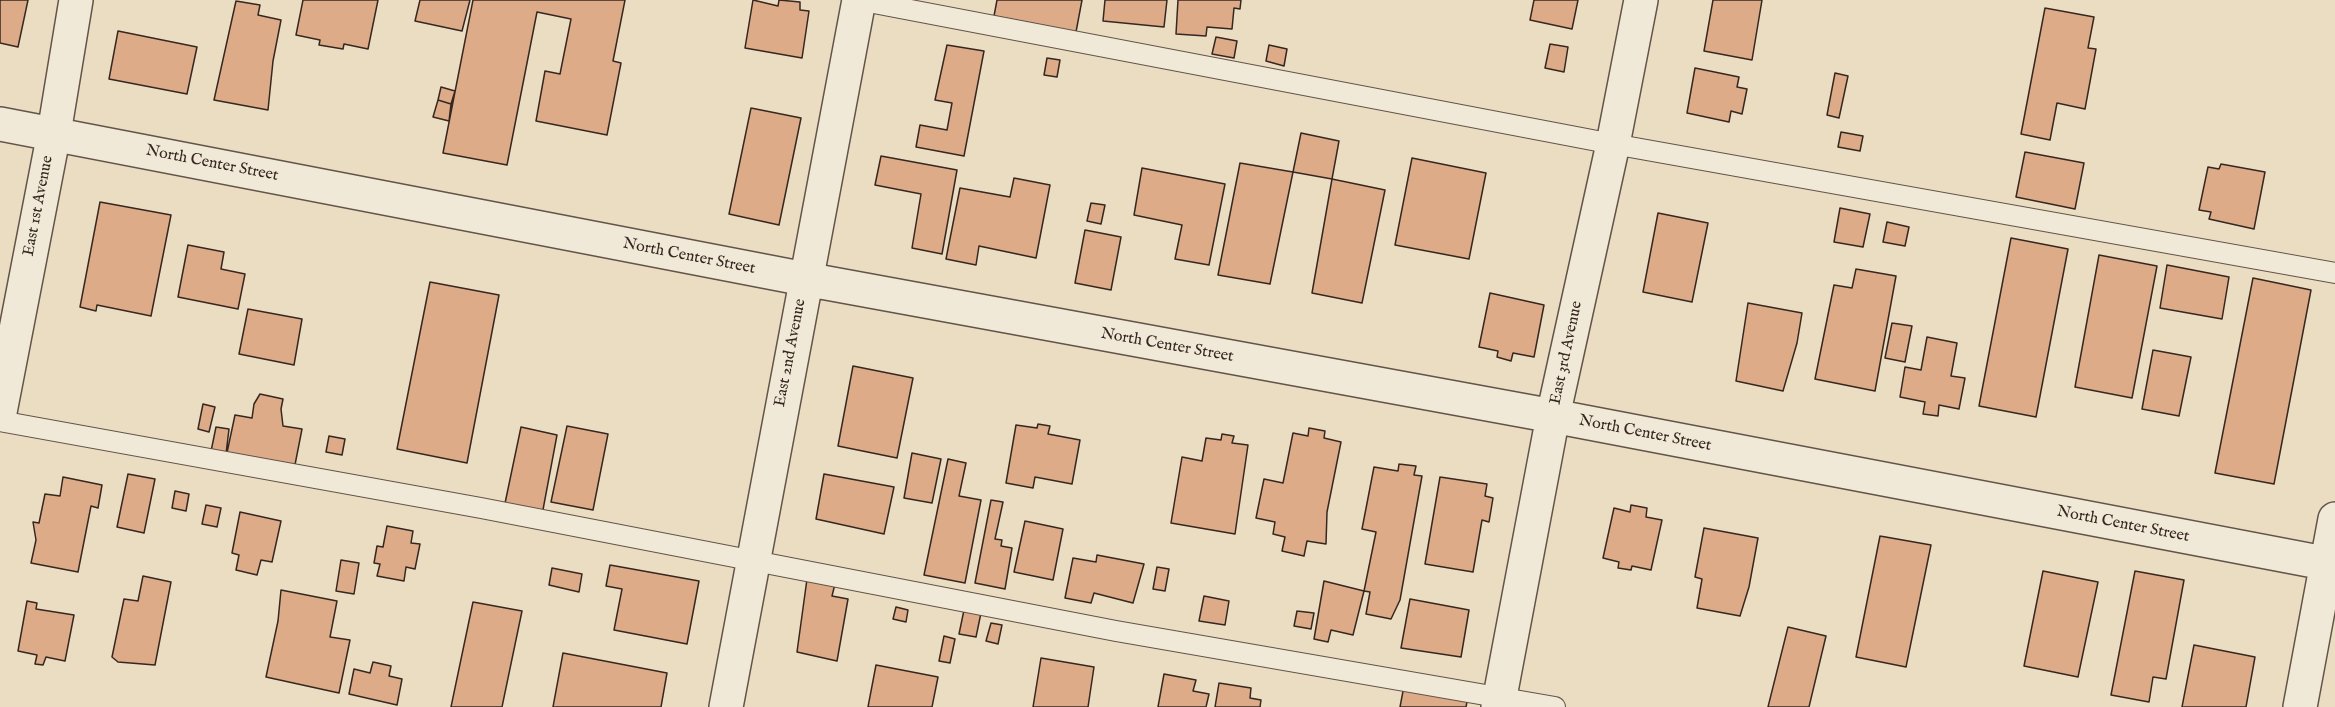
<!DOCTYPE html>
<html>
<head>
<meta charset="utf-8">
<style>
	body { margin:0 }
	canvas { display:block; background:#eaddc1 }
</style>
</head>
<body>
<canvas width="2335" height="707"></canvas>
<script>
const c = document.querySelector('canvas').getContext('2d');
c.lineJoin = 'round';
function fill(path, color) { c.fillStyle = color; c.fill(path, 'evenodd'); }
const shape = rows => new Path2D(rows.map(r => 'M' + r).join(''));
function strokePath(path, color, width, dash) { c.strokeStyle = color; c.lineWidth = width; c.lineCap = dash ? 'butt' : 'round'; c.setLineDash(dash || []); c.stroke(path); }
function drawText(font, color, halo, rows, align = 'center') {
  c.font = font + ' "IM FELL English",serif'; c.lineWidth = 4.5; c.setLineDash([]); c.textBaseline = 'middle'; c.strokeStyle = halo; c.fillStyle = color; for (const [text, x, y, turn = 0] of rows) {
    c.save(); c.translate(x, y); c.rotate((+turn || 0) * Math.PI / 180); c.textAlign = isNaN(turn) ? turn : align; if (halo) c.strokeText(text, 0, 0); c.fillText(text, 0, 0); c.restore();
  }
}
const building = shape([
	[0,0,28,0,18,47,0,43,0,0],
	[303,0,378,0,368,49,344,44,343,49,319,45,320,40,296,35,303,0],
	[420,0,470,0,462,31,415,21,420,0],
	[473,0,625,0,613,61,621,63,607,135,536,121,545,71,560,74,571,19,537,12,507,165,443,153,473,0],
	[753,0,778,6,779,0,800,2,800,10,809,11,802,58,745,48,753,0],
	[997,0,1082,0,1076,32,994,16,997,0],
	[1105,0,1167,0,1164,27,1103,21,1105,0],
	[1178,0,1241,0,1240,9,1234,8,1232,29,1207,27,1206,36,1176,34,1178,0],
	[1534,0,1578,0,1572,29,1530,20,1534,0],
	[1713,0,1762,0,1752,60,1704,51,1713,0],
	[236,1,260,5,258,15,281,20,273,61,268,110,214,100,236,1],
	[2045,8,2094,17,2088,48,2096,49,2085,109,2057,103,2050,140,2021,134,2045,8],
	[118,31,197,47,187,94,109,79,118,31],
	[1216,37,1237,41,1234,58,1212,54,1216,37],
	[1550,44,1568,47,1564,72,1545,68,1550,44],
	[947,45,984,51,964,156,916,147,920,125,947,130,952,103,935,100,947,45],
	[1269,45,1287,49,1284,66,1266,61,1269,45],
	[1047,58,1060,60,1057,77,1044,75,1047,58],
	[1695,68,1739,77,1737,87,1747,89,1742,114,1731,111,1729,122,1687,113,1695,68],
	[1835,73,1848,76,1839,118,1827,115,1835,73],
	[441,87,455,91,451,104,438,100,441,87],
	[438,100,451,104,449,121,433,117,438,100],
	[751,108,801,118,779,225,729,214,751,108],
	[1841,132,1863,136,1860,151,1838,147,1841,132],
	[1301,133,1339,141,1332,179,1293,172,1301,133],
	[2025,152,2084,163,2075,209,2016,197,2025,152],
	[881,156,957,170,942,254,912,248,921,194,875,185,881,156],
	[1412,158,1486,173,1469,259,1395,245,1412,158],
	[1240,163,1293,172,1270,284,1218,275,1240,163],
	[2221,164,2265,172,2254,229,2209,219,2211,212,2199,210,2208,167,2219,169,2221,164],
	[1142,168,1225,184,1209,265,1175,259,1182,225,1134,215,1142,168],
	[1014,178,1050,185,1036,258,979,246,976,265,946,259,960,188,1010,197,1014,178],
	[1332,179,1385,190,1362,303,1312,293,1332,179],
	[100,202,171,215,151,316,97,305,96,311,80,307,100,202],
	[1091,203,1105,205,1101,224,1087,221,1091,203],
	[1840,208,1870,214,1863,247,1834,242,1840,208],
	[1658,213,1708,223,1692,302,1643,292,1658,213],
	[1887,222,1909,227,1905,246,1883,242,1887,222],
	[1085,230,1121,237,1111,290,1075,283,1085,230],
	[2011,238,2068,249,2036,417,1979,406,2011,238],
	[188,245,224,252,221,269,245,274,238,309,178,297,188,245],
	[2099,255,2157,266,2132,398,2075,387,2099,255],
	[2167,265,2229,277,2222,319,2160,308,2167,265],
	[1856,269,1896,276,1875,391,1815,379,1834,285,1852,288,1856,269],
	[2253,278,2311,290,2274,484,2215,473,2253,278],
	[430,282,499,295,467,463,397,449,430,282],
	[1490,293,1544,305,1534,357,1513,353,1511,361,1497,357,1498,351,1479,347,1490,293],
	[1748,303,1802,313,1797,343,1783,391,1736,381,1748,303],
	[248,309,302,319,294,365,239,354,248,309],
	[1892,323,1912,326,1905,362,1885,358,1892,323],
	[1927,337,1957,343,1951,376,1965,378,1959,409,1939,405,1938,416,1923,414,1925,402,1900,397,1905,367,1921,370,1927,337],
	[2153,350,2191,357,2179,416,2142,409,2153,350],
	[853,366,913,378,897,458,838,446,853,366],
	[260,394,283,399,281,409,283,426,302,429,293,475,225,462,235,415,252,418,254,404,260,394],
	[203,404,215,407,209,432,198,429,203,404],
	[1038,424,1050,426,1048,434,1080,440,1072,484,1035,477,1033,488,1006,483,1016,425,1037,428,1038,424],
	[567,426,608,434,593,510,551,502,567,426],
	[216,427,229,429,225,462,209,461,216,427],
	[521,427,557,435,542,515,504,508,521,427],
	[1309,428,1325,431,1324,438,1341,442,1327,512,1326,544,1307,541,1304,556,1282,551,1285,537,1273,534,1275,522,1256,518,1264,479,1283,483,1293,433,1308,436,1309,428],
	[1222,434,1234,436,1232,443,1248,445,1235,534,1171,523,1182,457,1202,461,1206,438,1221,440,1222,434],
	[329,436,345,439,342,455,326,452,329,436],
	[912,453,941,459,932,503,904,498,912,453],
	[948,459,966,463,959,496,981,500,965,583,924,575,948,459],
	[1399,464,1416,466,1414,475,1422,476,1400,600,1391,619,1366,614,1370,592,1364,591,1376,532,1362,529,1374,467,1398,471,1399,464],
	[128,474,155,479,144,533,117,527,128,474],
	[824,474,894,487,884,534,816,519,824,474],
	[63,477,102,485,98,508,91,506,78,572,31,563,36,540,33,522,39,523,45,494,60,496,63,477],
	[1440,477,1487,484,1485,496,1493,498,1489,522,1482,520,1473,572,1425,564,1440,477],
	[175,491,189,494,186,511,172,508,175,491],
	[991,500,1003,502,995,539,1002,540,1001,546,1012,548,1005,589,975,583,991,500],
	[206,505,221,508,217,527,202,524,206,505],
	[1631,505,1647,508,1646,517,1662,520,1651,570,1632,566,1631,570,1618,568,1619,562,1603,558,1614,508,1630,512,1631,505],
	[240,512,281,521,272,562,261,560,257,575,236,570,239,555,232,553,240,512],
	[1025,521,1063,529,1053,580,1014,572,1025,521],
	[387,526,413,531,411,543,420,544,415,569,406,567,404,581,377,576,380,564,374,563,377,546,383,547,387,526],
	[1704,528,1758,538,1749,587,1740,616,1697,608,1702,579,1695,577,1704,528],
	[1880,536,1931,545,1906,667,1856,657,1880,536],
	[1097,555,1144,564,1133,603,1094,593,1091,603,1065,598,1073,558,1096,562,1097,555],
	[341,560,359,563,354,594,336,591,341,560],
	[610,565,699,581,687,644,614,630,622,589,606,586,610,565],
	[1157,567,1169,569,1165,591,1153,589,1157,567],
	[552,568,582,574,579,592,549,585,552,568],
	[2043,571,2098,582,2078,677,2024,666,2043,571],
	[2135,571,2184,580,2166,679,2153,677,2149,702,2111,695,2135,571],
	[143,576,171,582,155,665,118,662,112,657,124,599,138,601,143,576],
	[807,579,835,584,832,596,848,599,837,661,797,652,807,579],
	[1324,581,1364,591,1353,635,1331,630,1328,642,1314,639,1324,581],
	[281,590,337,601,330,637,350,640,339,693,266,677,278,621,281,590],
	[1204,596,1229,601,1225,625,1199,621,1204,596],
	[1410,599,1469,610,1461,657,1401,648,1410,599],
	[27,601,37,603,36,609,74,615,65,661,46,657,43,665,35,664,37,655,18,651,27,601],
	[473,602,522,611,502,707,451,707,473,602],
	[896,607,908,610,906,622,893,619,896,607],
	[964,610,981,613,976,637,959,634,964,610],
	[1297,611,1314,613,1311,629,1294,626,1297,611],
	[991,623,1002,625,998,644,986,641,991,623],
	[1788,627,1826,636,1809,707,1768,707,1788,627],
	[944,636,955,639,950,663,939,661,944,636],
	[2194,645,2255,657,2246,707,2182,707,2194,645],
	[563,653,667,673,661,707,553,707,563,653],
	[1041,658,1094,667,1088,707,1033,707,1041,658],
	[373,662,391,666,389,676,402,679,397,705,349,694,354,669,370,673,373,662],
	[876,665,938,677,932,707,868,707,876,665],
	[1164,674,1196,680,1193,691,1209,694,1206,707,1158,707,1164,674],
	[1219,683,1251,688,1250,698,1261,700,1260,707,1215,707,1219,683],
	[1404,686,1470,687,1466,707,1400,707,1404,686]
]);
fill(building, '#ddab88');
strokePath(building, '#362721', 1.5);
const service = shape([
	[858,0,1613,144,2335,273],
	[0,421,481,508,1116,631,1555,707]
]);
const minor = shape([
	[0,124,805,279,1553,416,2335,565],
	[0,412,54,133,76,0],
	[726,707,859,0],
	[1498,707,1553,416,1613,144,1641,0],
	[2300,707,2335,519]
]);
strokePath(service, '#635449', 22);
strokePath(minor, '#635449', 36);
strokePath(service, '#f1e9d7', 20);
strokePath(minor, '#f1e9d7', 33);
drawText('16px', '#362721', '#f1e9d7', [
	["North Center Street",212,164,11],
	["East 1st Avenue",39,206,-79],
	["North Center Street",689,257,11],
	["North Center Street",1167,346,10],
	["East 2nd Avenue",791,353,-79],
	["East 3rd Avenue",1567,353,-78],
	["North Center Street",1645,434,11],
	["North Center Street",2123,525,11]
]);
</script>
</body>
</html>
